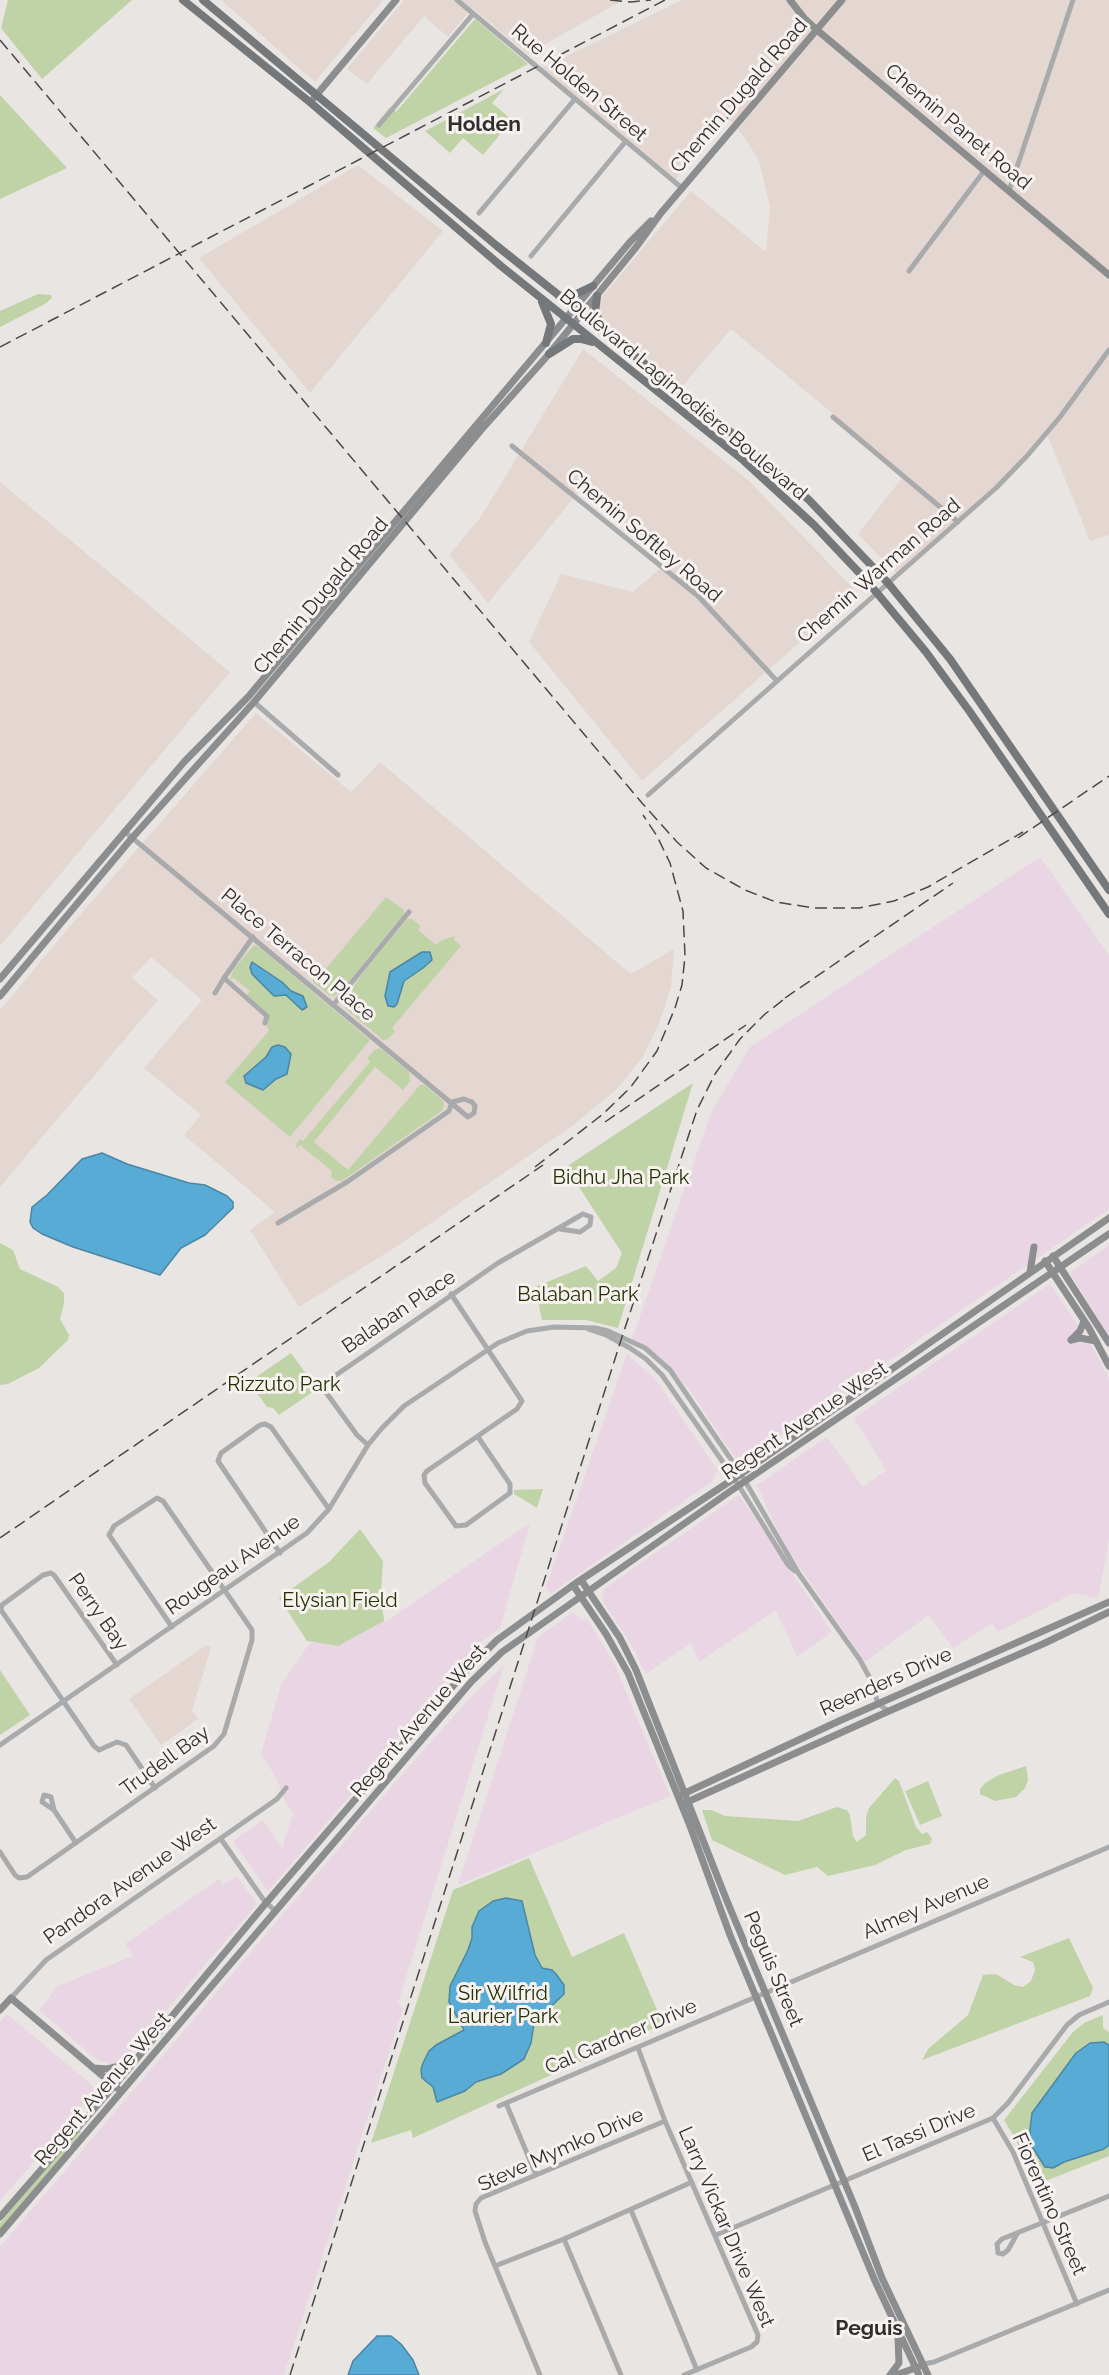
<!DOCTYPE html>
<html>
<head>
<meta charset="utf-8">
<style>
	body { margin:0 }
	canvas { display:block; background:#e9e5e3 }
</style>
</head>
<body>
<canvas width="1109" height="2375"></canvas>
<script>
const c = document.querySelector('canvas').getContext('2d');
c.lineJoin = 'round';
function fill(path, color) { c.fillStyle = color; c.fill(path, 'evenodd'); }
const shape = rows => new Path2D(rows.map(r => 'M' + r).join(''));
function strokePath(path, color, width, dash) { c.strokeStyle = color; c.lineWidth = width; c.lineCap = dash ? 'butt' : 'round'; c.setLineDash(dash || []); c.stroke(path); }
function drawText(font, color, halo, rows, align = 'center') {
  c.font = font + ' Raleway,sans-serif'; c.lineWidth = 6; c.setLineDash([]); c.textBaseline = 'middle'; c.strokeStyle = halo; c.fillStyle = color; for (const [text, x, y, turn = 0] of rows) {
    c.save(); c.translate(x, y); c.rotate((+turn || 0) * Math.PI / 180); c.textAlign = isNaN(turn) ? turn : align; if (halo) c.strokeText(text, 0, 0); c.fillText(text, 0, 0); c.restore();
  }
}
fill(shape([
	[1040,857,1109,955,1109,1209,931,1331,805,1420,741,1461,736,1459,689,1389,666,1363,632,1339,711,1113,750,1047],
	[1109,1245,1109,1336,1070,1273],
	[1050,1284,1090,1343,1109,1378,1109,1540,1098,1598,1074,1593,998,1632,992,1623,953,1648,929,1615,865,1662,784,1545,757,1485,827,1437,863,1487,886,1470,854,1418],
	[627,1354,656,1380,718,1471,715,1474,713,1481,550,1594,546,1587],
	[739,1495,832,1632,797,1657,776,1610,699,1662,691,1643,646,1674,631,1644,602,1600,604,1589],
	[530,1523,500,1628,476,1646,434,1694,379,1762,268,1891,233,1841,263,1820,282,1848,293,1813,285,1801,276,1777,261,1754,281,1685,309,1644,388,1620],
	[573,1612,581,1620,587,1619,614,1663,670,1796,458,1885,538,1637],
	[504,1665,398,2003,403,2009,284,2375,0,2375,0,2247,398,1779,470,1698],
	[237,1876,257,1904,123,2061,113,2065,97,2060,39,2010,58,1986,133,1956,125,1944,219,1879,223,1885],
	[7,2014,92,2085,94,2092,0,2201,0,2022]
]), '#e9d5e4');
fill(shape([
	[221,0,383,0,315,82],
	[404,0,623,0,528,54,472,8,448,37,424,16,367,84,347,69],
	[682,0,1109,0,1109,535,1090,541,1047,434,1027,456,898,575,858,534,905,474,731,329,682,387,599,317,597,305,601,298,691,191,766,252,770,207,759,161,745,138,729,119,676,179,542,68],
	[358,165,443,231,310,393,199,258],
	[583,349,748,480,857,592,642,781,529,642,561,574,633,592,671,559,581,489,488,603,449,555,480,518],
	[0,482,230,672,0,946],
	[256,713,351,792,380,762,631,974,674,949,671,988,659,1024,642,1058,617,1089,572,1126,399,1245,299,1307,250,1230,275,1212,184,1135,201,1115,144,1068,202,1000,151,957,132,978,158,1000,0,1187,0,1010,70,926],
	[206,1645,211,1647,192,1711,198,1719,161,1745,129,1699]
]), '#e4d7d2');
fill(shape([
	[8,0,132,0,42,79,1,28],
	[475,19,528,64,386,138,373,128,390,107,396,112],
	[504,89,492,103,512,120,483,155,463,138,450,153,425,131],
	[0,95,67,168,0,199],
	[38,294,51,295,52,298,45,304,0,327,0,311],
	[386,897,404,910,404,914,340,992,334,996,329,995,313,982,313,978,315,974,319,977],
	[407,919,412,919,421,926,418,930,436,945,442,940,455,936,454,940,461,946,392,1028,395,1031,388,1039,383,1040,346,1009,343,1001,363,973],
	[254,945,259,947,370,1040,290,1137,225,1082,269,1031,267,1026,268,1016,247,995,250,991,234,978,230,979,234,969],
	[380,1048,409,1072,410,1081,403,1090,375,1067,314,1142,348,1170,420,1085,424,1085,442,1100,444,1103,443,1110,342,1181,337,1181,331,1177,332,1171,300,1145,297,1149,296,1144,300,1139,303,1141,370,1062,367,1059,374,1050],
	[693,1083,618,1328,586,1320,542,1320,535,1287,586,1266,598,1281,616,1268,622,1253,566,1167],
	[0,1243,13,1250,20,1269,58,1287,64,1293,64,1304,60,1319,69,1335,68,1340,39,1368,8,1384,0,1385],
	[291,1353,317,1389,279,1415,273,1408,267,1407,249,1382],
	[543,1489,537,1508,514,1494,514,1490],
	[360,1529,383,1561,381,1594,384,1621,338,1646,307,1641,279,1598,329,1562],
	[0,1670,30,1715,0,1735],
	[1026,1766,1028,1780,1025,1788,1016,1797,995,1801,980,1794,980,1789,985,1783,999,1775],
	[895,1778,899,1781,916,1827,922,1834,927,1832,932,1839,930,1844,906,1850,875,1865,828,1876,817,1867,785,1875,712,1840,702,1810,711,1810,725,1816,798,1821,837,1807,847,1810,850,1815,853,1836,857,1842,866,1835,866,1817,869,1808],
	[928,1781,942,1816,920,1825,905,1791],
	[529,1858,572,1957,624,1933,663,2024,413,2138,411,2130,371,2143,453,1890],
	[1069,1938,1093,1988,1090,1996,922,2060,928,2049,968,2015,983,1975,996,1974,1014,1985,1023,1987,1031,1981,1035,1970,1033,1962,1020,1957],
	[1103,2015,1103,2028,1109,2032,1109,2156,1043,2182,1033,2173,1031,2174,1015,2138,1004,2120,1073,2032,1084,2023],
	[79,2130,81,2132,71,2146,0,2229,0,2223]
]), '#c0d3a7');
const water = shape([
	[422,952,430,952,432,960,423,968,404,981,397,1004,394,1007,388,1006,385,996,390,972,422,952],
	[252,962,282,982,291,991,303,996,307,1007,302,1010,286,995,274,996,252,974,250,967,252,962],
	[278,1045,285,1047,291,1054,287,1074,276,1079,263,1090,246,1083,244,1076,266,1057,272,1047,278,1045],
	[102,1153,127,1164,189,1183,205,1185,227,1196,233,1202,233,1208,205,1235,181,1248,160,1275,73,1247,42,1234,33,1228,30,1222,32,1207,47,1195,82,1159,102,1153],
	[506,1898,522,1901,535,1955,542,1968,552,1970,556,1974,564,1985,564,1994,534,2023,531,2043,524,2059,501,2074,476,2082,465,2091,437,2102,433,2087,422,2078,421,2070,423,2063,429,2051,436,2045,464,2030,449,2002,450,1986,468,1950,472,1938,472,1927,479,1911,493,1901,506,1898],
	[1104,2042,1109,2045,1109,2145,1104,2149,1064,2162,1053,2168,1045,2167,1031,2145,1030,2129,1032,2113,1076,2053,1090,2043,1104,2042],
	[377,2336,391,2336,401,2344,413,2360,419,2375,348,2375,353,2361,377,2336]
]);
fill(water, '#58abd5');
strokePath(water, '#4c86a3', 1.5);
strokePath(shape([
	[776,60,801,31],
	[750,90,771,66],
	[683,171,745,97]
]), '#4c86a3', 1.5);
strokePath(shape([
	[457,0,682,188],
	[379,125,473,14],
	[1009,191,1073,0],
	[479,213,575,99],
	[531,256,626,141],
	[909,271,984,171],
	[833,417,958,522],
	[512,446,698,596,777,681],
	[254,702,338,775],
	[648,795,996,488,1027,456,1060,417,1109,350],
	[124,831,468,1117,474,1113,475,1106,472,1102,464,1099,452,1102],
	[253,937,224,978,267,1016,265,1023],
	[215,993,224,978],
	[334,1004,409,912],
	[278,1223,347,1182,449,1111,452,1102],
	[451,1294,522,1401,517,1409,427,1471,424,1475,425,1483,456,1526,466,1525,510,1493,510,1484,478,1437],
	[588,1329,606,1335,630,1348,646,1359,662,1375,734,1478,788,1565,795,1571],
	[368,1445,357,1435,325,1391,323,1387,326,1382,498,1263,583,1214,591,1217,590,1225,580,1232,560,1229],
	[280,1553,218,1461,221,1453,260,1425,265,1424,271,1427,329,1509],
	[117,1665,54,1575,51,1573,43,1575,2,1605,1,1610,94,1746,99,1750,117,1742,126,1745,155,1788],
	[0,1745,307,1533,329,1509,368,1445,382,1428,404,1406,498,1343,527,1331,554,1327,595,1328,608,1331,645,1348,670,1370,741,1474,799,1574,860,1660,872,1682,878,1704,889,1711],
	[54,1810,51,1797,44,1795,42,1802,54,1810,76,1843],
	[221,1839,263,1899,276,1912],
	[0,1852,15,1875,19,1878,27,1877,214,1746,224,1734,252,1640,252,1630,163,1501,157,1498,114,1526,109,1535,172,1627],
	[11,1998,46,1960,277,1799,286,1788],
	[638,2048,665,2121,758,2335,757,2342,751,2347,684,2375],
	[506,2103,536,2175],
	[499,2106,1109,1847],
	[993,2118,1013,2152,1077,2304],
	[631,2210,697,2370],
	[1017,2234,1008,2250,1003,2254,998,2253,997,2244,1002,2239,1109,2196],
	[716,2235,993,2118,1008,2103,1067,2025,1079,2015,1109,2002],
	[564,2239,621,2375],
	[495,2266,564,2239,692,2182],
	[923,2364,934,2362,1109,2290],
	[540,2375,485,2242,475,2211,476,2204,481,2198,665,2121]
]), '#a9aaab', 5);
strokePath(shape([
	[790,0,804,18,817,30,1109,275],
	[314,98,396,0],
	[0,979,184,762,248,697,630,242,651,221],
	[0,996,132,838,254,702,482,429,549,354,637,246,661,213,842,0],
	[1053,1256,1109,1343],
	[1045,1261,1089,1328,1109,1366],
	[1030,1272,1034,1247],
	[1071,1340,1080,1338,1096,1341],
	[1071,1340,1080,1331,1084,1321],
	[581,1580,620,1638,636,1670,727,1901,855,2207,882,2278,928,2375],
	[573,1585,606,1634,628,1673,690,1826,730,1935,875,2281,919,2375],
	[683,1794,839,1721,1109,1602],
	[685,1803,889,1711,1045,1643,1109,1612],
	[0,2010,11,1998,117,2088],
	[94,2068,107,2069,132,2063],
	[0,2217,114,2086,266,1903,465,1672,497,1640,576,1583,741,1474,1109,1218],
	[0,2234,471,1682,502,1652,732,1490,1109,1234],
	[890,2375,899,2363,898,2338],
	[896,2375,918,2367]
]), '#8b8d8f', 7);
strokePath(shape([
	[183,0,311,103,501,266,743,460,814,525,867,581,926,652,970,712,1109,914],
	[203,0,497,246,739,439,809,500,888,583,950,659,1109,890],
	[559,296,574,295,593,286],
	[597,296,595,312,603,328],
	[542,302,551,324,546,343],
	[549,354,573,339,581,339,592,342]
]), '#75787a', 8);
strokePath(shape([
	[610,0,631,2,651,0],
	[0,40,642,803,677,842,706,868,745,890,776,902,814,908,859,908,894,901,928,887,1023,832],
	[0,347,665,0],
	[1018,838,1109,776],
	[785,998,953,883],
	[605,1122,746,1025],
	[535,1167,603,1114,630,1088,657,1051,675,1008,682,985,685,956,683,911,670,863,657,836,643,815],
	[0,1538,543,1165],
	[290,2375,622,1337,697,1110,715,1074,740,1039,765,1014,792,993]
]), '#4b4848', 1.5, [12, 6]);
drawText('20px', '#302e2e', '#f7f2f0', [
	["Rue Holden Street",579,83,40],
	["Chemin Dugald Road",739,96,-49],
	["Chemin Panet Road",958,127,40],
	["Boulevard Lagimodière Boulevard",683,395,40],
	["Chemin Softley Road",644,536,40],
	["Chemin Warman Road",879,571,-41],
	["Chemin Dugald Road",321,596,-50],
	["Place Terracon Place",298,955,40],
	["Balaban Place",399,1312,-34],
	["Regent Avenue West",805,1421,-34],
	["Rougeau Avenue",233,1565,-35],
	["Perry Bay",98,1612,55],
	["Reenders Drive",886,1682,-24],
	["Regent Avenue West",419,1721,-49],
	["Trudell Bay",165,1761,-36],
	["Pandora Avenue West",130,1881,-35],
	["Almey Avenue",926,1907,-23],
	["Peguis Street",773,1969,67],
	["Cal Gardner Drive",621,2037,-23],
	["Regent Avenue West",103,2089,-49],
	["El Tassi Drive",919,2133,-23],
	["Steve Mymko Drive",561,2150,-24],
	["Fiorentino Street",1049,2204,66],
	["Larry Vickar Drive West",726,2227,67]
]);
drawText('20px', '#213200', '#f7f2f0', [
	["Bidhu Jha Park",621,1178],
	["Balaban Park",578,1295],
	["Rizzuto Park",284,1385],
	["Elysian Field",340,1601],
	["Sir Wilfrid",503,1994],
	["Laurier Park",503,2017]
]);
drawText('bold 21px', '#302e2e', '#f7f2f0', [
	["Holden",484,125],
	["Peguis",869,2329]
]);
</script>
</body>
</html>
